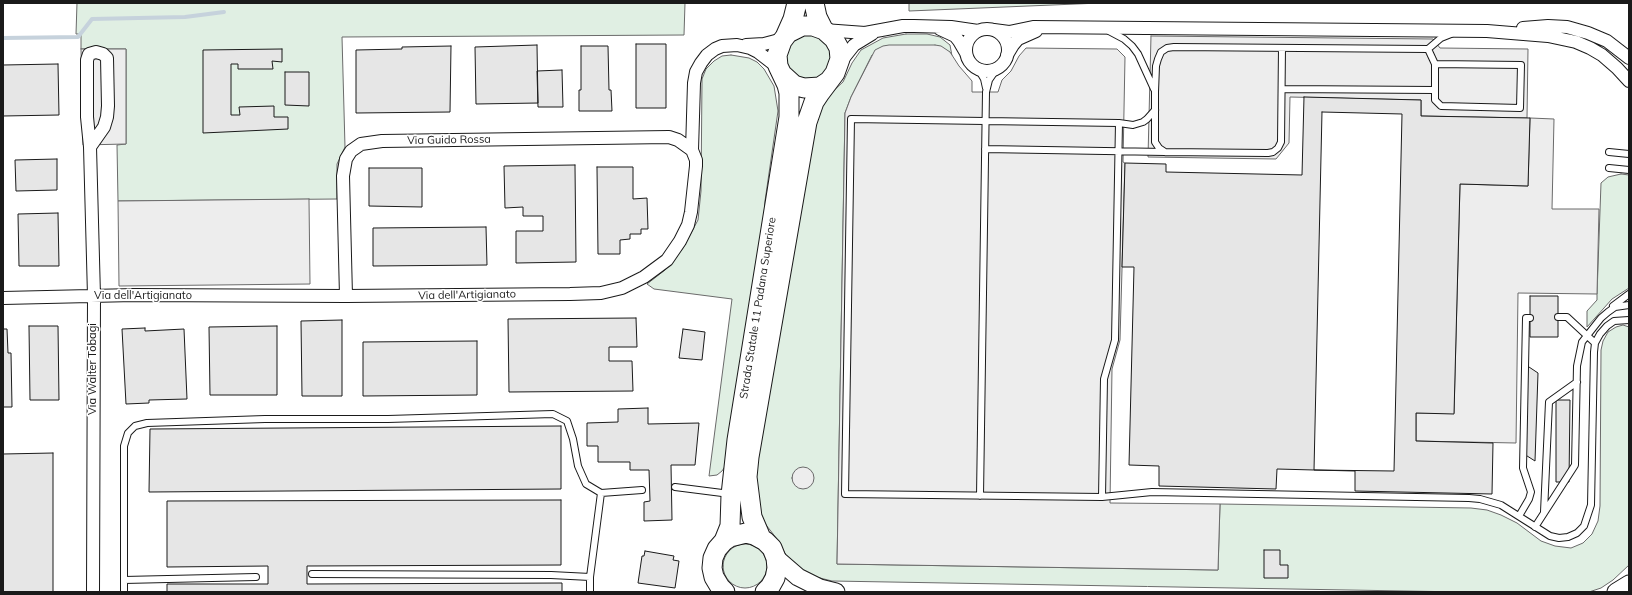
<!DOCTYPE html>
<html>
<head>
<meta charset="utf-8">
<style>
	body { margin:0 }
	#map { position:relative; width:1632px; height:595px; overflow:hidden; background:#fff; font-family:Mulish,sans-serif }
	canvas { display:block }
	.frame { position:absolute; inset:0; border:4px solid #1a1a1a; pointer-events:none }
</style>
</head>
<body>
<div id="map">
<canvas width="1632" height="595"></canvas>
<div class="frame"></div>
</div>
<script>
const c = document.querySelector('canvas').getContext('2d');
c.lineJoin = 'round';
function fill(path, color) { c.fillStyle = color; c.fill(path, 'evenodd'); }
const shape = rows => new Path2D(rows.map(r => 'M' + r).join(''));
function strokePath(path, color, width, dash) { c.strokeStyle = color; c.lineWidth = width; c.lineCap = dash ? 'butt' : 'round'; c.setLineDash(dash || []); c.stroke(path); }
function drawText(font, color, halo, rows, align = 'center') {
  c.font = font + ' Mulish,sans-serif'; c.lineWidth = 3; c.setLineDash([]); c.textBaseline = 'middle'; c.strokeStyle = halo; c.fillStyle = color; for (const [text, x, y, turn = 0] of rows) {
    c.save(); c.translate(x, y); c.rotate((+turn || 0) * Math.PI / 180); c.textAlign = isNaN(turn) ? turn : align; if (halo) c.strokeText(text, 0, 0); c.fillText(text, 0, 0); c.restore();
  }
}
const green = shape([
	[77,3,685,3,684,35,342,37,345,147,337,164,337,199,118,201,117,145,126,144,126,49,81,49,81,34,76,34,77,3],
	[909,3,1100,3,909,11,909,3],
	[906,34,927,34,940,37,950,45,952,56,950,52,872,55,851,97,845,113,837,564,1218,570,1220,504,1471,508,1487,510,1501,515,1517,523,1541,541,1555,546,1571,548,1583,543,1592,534,1598,521,1600,506,1601,350,1603,341,1608,332,1616,327,1623,325,1629,327,1629,565,1613,580,1601,588,1589,592,1463,592,832,581,816,577,796,567,787,557,777,539,763,521,753,486,815,118,831,93,843,82,852,63,861,50,883,38,906,34],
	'785 57a23 23 0 1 1 46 0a23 23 0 1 1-46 0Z',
	[731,55,749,58,757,62,764,69,774,86,778,111,765,201,762,246,726,465,722,471,717,475,709,476,732,299,654,289,647,284,665,270,683,248,698,220,701,191,702,79,706,69,714,61,722,56,731,55],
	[1621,174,1629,175,1629,288,1612,299,1587,327,1587,311,1597,300,1597,294,1601,183,1608,177,1621,174],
	'723 566a22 22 0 1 1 44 0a22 22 0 1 1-44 0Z'
]);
fill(green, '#e0efe3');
strokePath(green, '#6a6a6a', 1);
const parking = shape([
	[1151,36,1433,39,1440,48,1528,49,1527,118,1421,116,1421,100,1290,97,1289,143,1276,159,1148,157,1151,36],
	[935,45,941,46,950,52,959,66,972,81,972,92,998,92,1002,80,1011,71,1019,56,1026,48,1117,49,1125,57,1123,162,1125,163,1120,340,1112,369,1110,503,1220,504,1218,570,837,564,845,113,851,97,875,50,883,46,889,45,935,45],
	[81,49,126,49,126,144,83,145,81,49],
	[1530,118,1554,119,1552,209,1599,209,1597,294,1518,293,1516,443,1416,441,1416,413,1454,413,1460,184,1528,186,1530,118],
	[309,199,310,284,119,286,118,201,309,199],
	'792 478a11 11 0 1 1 22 0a11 11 0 1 1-22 0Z'
]);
fill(parking, '#ededed');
strokePath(parking, '#6a6a6a', 1);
strokePath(shape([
	[3,38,78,37,92,19,185,17,224,12]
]), '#c6d2dc', 4);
const building = shape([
	[636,44,666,44,666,108,636,108,636,44],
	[537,45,538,103,476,104,475,47,537,45],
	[451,46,450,112,356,113,356,50,402,49,402,47,451,46],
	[581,46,608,46,609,90,611,90,612,111,579,111,579,90,581,90,581,46],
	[282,49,282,62,272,61,273,69,238,69,238,64,231,64,231,115,240,115,239,107,274,106,274,117,288,117,288,129,203,133,203,50,282,49],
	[58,64,59,115,3,116,3,65,58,64],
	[562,70,563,107,538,107,537,71,562,70],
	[285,72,309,72,309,106,285,105,285,72],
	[1304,97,1421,100,1421,116,1530,118,1528,186,1460,184,1454,414,1416,413,1416,441,1493,443,1492,494,1355,491,1355,471,1314,470,1277,469,1276,489,1159,486,1159,466,1129,465,1134,267,1122,267,1125,163,1166,164,1166,172,1302,175,1304,97],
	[1322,112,1402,114,1394,471,1314,470,1322,112],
	[57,159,57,190,16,191,15,160,57,159],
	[575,165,576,262,516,263,516,231,543,231,543,216,523,216,523,207,505,208,504,166,575,165],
	[597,167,633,167,633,199,647,198,648,229,641,229,641,234,630,234,630,239,620,240,620,254,598,254,597,167],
	[369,168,422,168,422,207,369,206,369,168],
	[58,213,59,266,19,266,18,214,58,213],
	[486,227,487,265,373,266,373,228,486,227],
	[1530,296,1558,296,1558,337,1530,337,1530,296],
	[636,318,637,347,609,347,609,361,632,361,633,391,509,392,508,319,636,318],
	[342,320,342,396,302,396,301,321,342,320],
	[29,326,58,326,59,400,30,400,29,326],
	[277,326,277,395,210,395,209,327,277,326],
	[145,328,145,331,184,329,187,399,149,400,149,403,126,404,122,329,145,328],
	[3,329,7,329,8,353,11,353,12,407,3,407,3,329],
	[683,329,705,332,702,360,679,358,683,329],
	[477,341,477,395,363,396,363,342,477,341],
	[1526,365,1538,373,1535,461,1524,454,1526,365],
	[1556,400,1570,400,1569,482,1556,482,1556,400],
	[648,408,648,424,699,423,695,465,671,465,672,520,644,521,644,502,650,501,649,470,630,470,630,462,598,462,598,446,587,446,587,423,618,422,618,409,648,408],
	[561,426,561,489,149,492,150,429,561,426],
	[53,453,53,592,3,592,3,454,53,453],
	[561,500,561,565,307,566,307,584,562,583,562,592,167,592,167,584,268,584,268,566,167,567,167,501,561,500],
	[1264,550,1280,550,1280,565,1288,565,1288,578,1264,578,1264,550],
	[645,551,674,556,673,560,679,561,675,588,638,583,642,556,644,556,645,551]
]);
fill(building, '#e6e6e6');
strokePath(building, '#1a1a1a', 1);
const lane = shape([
	[1109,31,1124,39,1132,46,1138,54,1154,89],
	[1428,49,1441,38,1451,34],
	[978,69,984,79,986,88],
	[1282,89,1435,90],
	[1155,110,1147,119,1143,122,1133,125,1119,123,851,119,845,494,1102,497,1152,492,1469,498,1480,499,1501,505,1550,536,1559,538,1568,537,1577,533,1584,526,1591,505,1594,352,1595,343,1600,334,1607,326,1614,321,1629,320],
	[985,149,1165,152,1268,153,1273,152,1278,148,1281,142,1282,48],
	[1165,152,1159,148,1155,142,1155,92,1156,66,1158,59,1161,52,1167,48,1174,47,1428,49,1435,64,1435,100,1441,106,1520,108,1521,65,1435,64],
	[1609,152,1629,154],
	[1609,168,1629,170],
	[1613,306,1629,294],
	[1558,317,1567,317,1595,343],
	[675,487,730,494],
	[980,496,986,92,989,80,998,67],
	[1102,497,1104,379,1115,340,1119,123],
	[1544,512,1549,402,1577,382],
	[1519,516,1529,499,1531,492,1523,468,1526,318,1530,318],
	[1535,527,1575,465,1577,366,1582,342,1601,318,1608,312,1615,307,1629,305],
	[312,574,551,575,590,577,590,592],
	[256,577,124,580,124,446,128,433,135,426,147,423,265,419,388,419,553,414,567,421,573,439,578,466,586,484,601,493,642,490],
	[590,577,601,493],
	[124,592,124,580]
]);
const street = shape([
	[1523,28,1548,26,1567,27,1588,33,1607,41,1629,58],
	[940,29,955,36,959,41,966,53],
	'966 50a21 21 0 1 1 42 0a21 21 0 1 1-42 0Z',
	[824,30,865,33,903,26,914,26,951,27,978,31],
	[994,30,1009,32,1033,27,1487,31,1548,36,1576,42,1590,48,1602,55,1617,68,1629,81],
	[746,45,764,44,783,39],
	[1007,55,1013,45,1018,39,1036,31],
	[839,64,854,45,872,34],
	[90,147,104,127,107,117,108,106,107,58,103,54,96,52,89,54,87,60,87,117,90,147,94,296,93,592],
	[346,296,343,176,346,159,351,151,361,144,382,141,669,137,678,140,692,150],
	[3,298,134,295,346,296,570,294,601,293,622,288,644,277,667,260,680,241,688,225,691,212,696,166,696,160,692,150,694,83,696,72,701,63,707,55,715,49,722,46,737,45,750,48,758,52,780,69]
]);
const secondary = shape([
	[776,558,798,577,820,588,836,592],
	[1616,592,1629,584]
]);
const primary = shape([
	[814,3,817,17,823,29],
	[785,37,793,19,797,3],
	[783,75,794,85,804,88,820,87,829,81],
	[724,541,730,526,731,495,737,440,789,117,789,93,787,85,778,66,777,55,782,41,788,33,802,26,813,26,824,30,834,39,839,48,840,59,835,73,820,93,814,102,807,122,749,457,747,477,752,517,761,538],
	[725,592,720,587,714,577,712,568,713,558,717,549,724,541,730,537,746,533,754,535,765,541,772,548,776,558,777,568,775,578,770,587,765,592]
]);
strokePath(lane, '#1a1a1a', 8);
strokePath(street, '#1a1a1a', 14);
strokePath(secondary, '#1a1a1a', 19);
strokePath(primary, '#1a1a1a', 21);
strokePath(lane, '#fff', 6);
strokePath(street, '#fff', 12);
strokePath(secondary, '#fff', 17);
strokePath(primary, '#fff', 19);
drawText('11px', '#1a1a1a', '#fff', [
	["Via Guido Rossa",449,140,-1],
	["Via dell'Artigianato",467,295,-1],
	["Via dell'Artigianato",143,296],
	["Strada Statale 11 Padana Superiore",758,308,-81],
	["Via Walter Tobagi",93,369,-90]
]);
</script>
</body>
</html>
